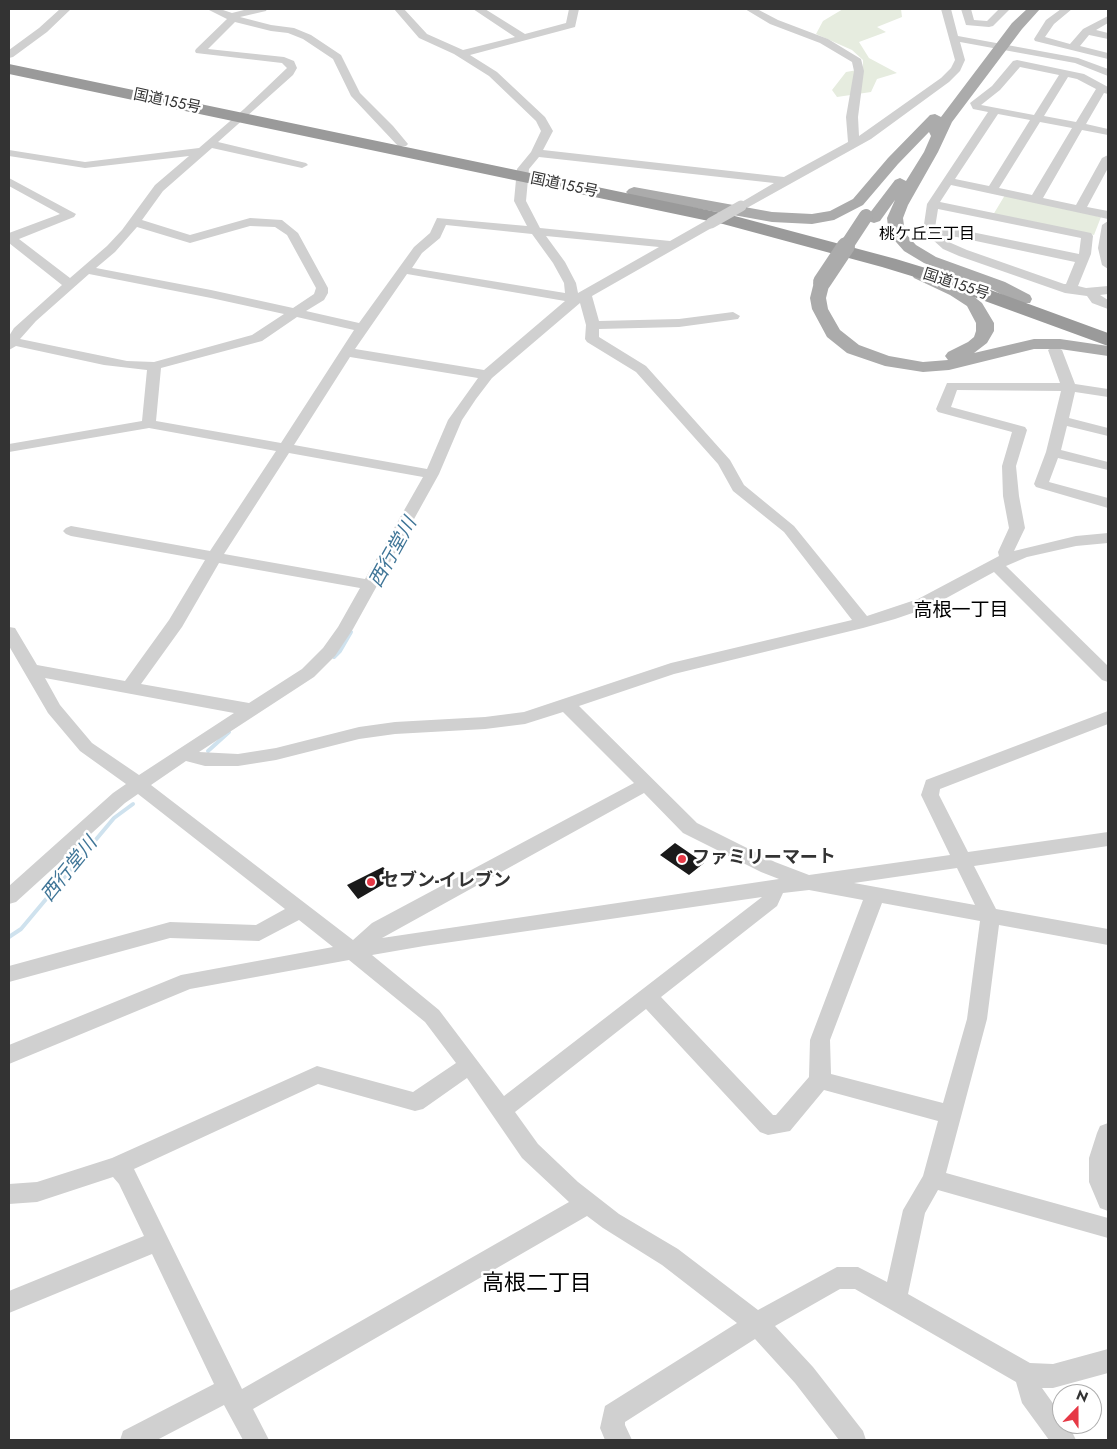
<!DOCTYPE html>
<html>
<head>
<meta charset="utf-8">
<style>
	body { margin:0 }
	#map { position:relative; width:1117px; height:1449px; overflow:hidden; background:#fff; font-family:Jost,sans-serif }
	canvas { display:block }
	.frame { position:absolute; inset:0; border:10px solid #333; pointer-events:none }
	.north { position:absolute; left:1052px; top:1384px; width:50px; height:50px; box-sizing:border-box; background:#fff; border:1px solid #adadad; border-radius:50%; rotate:22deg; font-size:14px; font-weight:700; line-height:20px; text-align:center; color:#333 }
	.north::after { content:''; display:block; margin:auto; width:18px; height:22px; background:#e63946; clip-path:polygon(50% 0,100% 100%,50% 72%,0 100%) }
</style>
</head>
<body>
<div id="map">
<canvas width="1117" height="1449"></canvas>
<div class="frame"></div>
<div class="north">N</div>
</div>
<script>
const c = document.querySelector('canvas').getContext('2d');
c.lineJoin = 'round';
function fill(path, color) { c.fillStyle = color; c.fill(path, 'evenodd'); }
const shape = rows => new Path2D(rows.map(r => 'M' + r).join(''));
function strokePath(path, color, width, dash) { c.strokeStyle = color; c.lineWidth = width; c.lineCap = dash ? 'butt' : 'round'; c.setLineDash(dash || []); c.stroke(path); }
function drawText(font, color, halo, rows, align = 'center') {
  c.font = font + ' Jost,"Noto Sans JP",sans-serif'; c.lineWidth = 5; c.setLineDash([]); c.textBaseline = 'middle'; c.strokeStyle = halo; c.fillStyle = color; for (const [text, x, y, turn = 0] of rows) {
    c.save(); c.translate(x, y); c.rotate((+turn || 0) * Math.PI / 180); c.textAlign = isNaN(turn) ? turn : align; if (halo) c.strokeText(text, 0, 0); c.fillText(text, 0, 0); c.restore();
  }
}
fill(shape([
	[843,9,901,9,902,17,877,27,886,32,859,42,869,58,897,73,877,79,871,92,837,97,832,90,846,72,863,69,863,60,852,50,816,34,823,21],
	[1005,195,1101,217,1094,235,993,215]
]), '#e6ecdf');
strokePath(shape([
	[334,657,340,651,351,632],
	[208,751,229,732],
	[9,937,21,929,114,818,133,804]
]), '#cfe2ee', 4);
fill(shape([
	[675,843,704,863,689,875,660,855],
	[383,867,394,878,358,899,347,885]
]), '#1a1a1a');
fill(shape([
	[60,9,71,9,47,32,13,57,9,58,9,50,39,28,60,9],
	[207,9,220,9,232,13,248,9,267,9,266,11,240,17,271,25,294,28,311,35,341,55,360,93,393,126,408,144,406,146,398,146,351,96,333,59,303,39,288,33,271,31,235,22,208,49,284,57,294,61,297,68,293,75,218,142,306,163,308,165,302,168,212,148,163,191,142,220,190,235,250,218,282,220,298,233,328,288,328,293,324,300,306,311,359,323,414,247,430,233,437,218,527,226,514,201,517,169,531,152,541,131,536,121,489,76,454,54,419,38,394,9,404,9,427,34,463,50,515,37,473,9,485,9,525,34,566,23,569,9,579,9,575,27,470,55,497,72,545,117,553,131,543,150,784,177,848,142,846,117,854,71,852,62,820,43,770,24,745,9,757,9,778,20,828,39,861,59,864,71,858,117,859,136,941,78,951,68,955,60,941,9,951,9,958,36,1078,58,1108,69,1108,76,1075,63,960,42,965,60,960,71,949,82,871,139,745,209,737,209,735,206,774,183,539,157,529,169,526,201,540,228,670,241,707,220,715,220,717,223,715,226,592,296,599,321,679,319,733,312,740,316,738,319,679,327,599,329,599,337,646,366,730,460,744,485,794,526,867,616,918,599,999,556,998,552,1009,528,1003,496,1002,466,1012,432,938,412,936,409,947,383,1060,383,1048,350,1055,346,1062,350,1075,384,1108,389,1108,397,1075,392,1069,418,1108,428,1108,436,1067,426,1061,450,1108,462,1108,470,1058,458,1049,482,1108,498,1108,508,1036,487,1034,484,1046,452,1061,391,957,390,951,407,1025,427,1027,430,1016,466,1019,496,1025,528,1014,551,1076,536,1108,533,1108,543,1076,546,1027,557,1006,566,1108,666,1108,682,1102,680,994,572,930,607,895,619,863,628,674,674,579,706,697,823,775,862,809,875,950,855,921,795,926,780,1108,711,1108,724,940,789,939,795,968,852,1108,832,1108,846,974,866,996,909,1108,929,1108,945,999,925,987,1019,946,1173,1108,1218,1108,1238,938,1190,925,1213,908,1294,1030,1363,1053,1364,1108,1349,1108,1373,1053,1388,1042,1388,1062,1416,1062,1424,1068,1424,1076,1440,1049,1440,1022,1403,1016,1382,855,1289,840,1289,775,1326,813,1367,863,1431,866,1440,839,1440,795,1383,755,1339,625,1422,625,1425,632,1440,605,1440,600,1428,605,1406,737,1323,662,1265,603,1228,587,1216,253,1409,269,1440,243,1440,224,1405,157,1440,120,1440,123,1431,214,1384,152,1254,9,1313,9,1291,144,1236,119,1184,113,1177,37,1202,9,1204,9,1184,37,1182,112,1158,317,1066,413,1092,456,1063,425,1022,349,960,190,989,9,1064,9,1045,181,975,333,947,299,920,259,941,170,938,9,982,9,966,170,922,256,925,285,909,138,794,125,803,16,902,9,904,9,886,113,793,126,784,80,751,48,713,9,646,9,627,15,628,37,665,125,681,169,620,205,560,71,536,66,534,63,531,66,528,71,526,210,551,276,451,149,428,9,452,9,444,142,421,147,370,104,365,16,346,9,350,9,336,14,328,62,285,9,243,9,233,60,214,9,186,9,178,76,214,74,217,19,239,70,278,107,246,122,230,155,185,189,156,85,168,9,156,9,150,85,162,199,148,244,109,287,68,282,63,196,53,195,51,196,49,227,19,207,9],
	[446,225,532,234,553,263,564,283,565,293,412,268,422,253,440,238,446,225],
	[250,226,275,227,287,235,316,288,314,294,293,308,211,290,96,268,115,252,137,227,190,243,250,226],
	[546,236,659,247,578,293,576,283,565,262,546,236],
	[89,274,211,298,284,314,252,335,154,362,127,361,20,339,36,321,89,274],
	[407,274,565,301,484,370,355,349,407,274],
	[580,303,586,325,585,339,587,342,636,372,718,464,733,491,784,532,852,620,671,663,524,712,485,717,395,722,359,727,276,748,238,754,199,752,314,677,335,656,353,629,439,474,462,420,476,399,492,378,580,303],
	[297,317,354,330,281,443,156,421,161,368,262,341,297,317],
	[350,357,478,378,448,420,427,469,294,445,350,357],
	[289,453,423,477,365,579,224,554,289,453],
	[219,563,360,588,338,627,323,648,302,669,249,703,141,684,182,627,219,563],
	[45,678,234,713,139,775,92,743,60,705,45,678],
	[563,712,634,783,372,923,353,940,151,785,186,761,205,766,238,766,276,760,359,739,395,734,485,729,525,724,563,712],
	[644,793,683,833,761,872,779,879,382,938,644,793],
	[957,868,975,905,854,883,957,868],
	[809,890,863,900,810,1040,809,1077,776,1115,773,1115,661,997,777,906,783,893,809,890],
	[762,897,504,1096,439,1010,372,955,424,946,762,897],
	[882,903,980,921,967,1019,943,1103,831,1074,830,1040,882,903],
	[646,1009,760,1132,768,1135,790,1131,824,1090,938,1121,923,1176,903,1210,887,1282,858,1267,837,1267,758,1310,678,1249,619,1214,578,1182,538,1144,515,1112,646,1009],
	[467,1078,522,1158,569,1202,242,1389,134,1169,318,1084,415,1111,423,1109,467,1078],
	[961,9,971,9,974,20,987,21,999,9,1010,9,993,26,989,27,966,25,961,9],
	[1061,9,1072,9,1054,24,1045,37,1070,44,1083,29,1108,16,1108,23,1096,30,1108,33,1108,39,1089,35,1080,46,1108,53,1108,59,1035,41,1034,39,1046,20,1061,9],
	[1017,60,1084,74,1108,87,1108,94,1104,93,1086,124,1108,129,1108,135,1082,130,1043,198,1076,205,1102,158,1108,155,1108,168,1087,207,1108,211,1108,219,951,185,940,202,1091,233,1093,236,1091,254,1078,286,1086,288,1108,286,1108,294,1100,295,1108,300,1108,309,1092,303,1087,296,1065,293,959,256,943,249,923,231,927,204,988,112,973,109,970,103,992,86,1013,61,1017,60],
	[1020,67,1059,75,1034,115,981,105,1000,90,1020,67],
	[1068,77,1077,79,1096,89,1076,122,1044,116,1068,77],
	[998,114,1030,120,989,186,955,179,998,114],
	[1040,122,1072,128,1032,195,999,188,1040,122],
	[938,209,1081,238,1079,254,957,229,935,228,938,209],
	[942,236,957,237,1075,262,1066,284,1064,284,967,250,951,243,942,236],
	[1108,221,1108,269,1102,265,1098,248,1102,225,1108,221],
	[1108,1123,1108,1211,1100,1208,1089,1182,1089,1158,1097,1133,1100,1126,1108,1123]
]), '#d0d0d0');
fill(shape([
	[1027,9,1040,9,1022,29,952,122,938,152,908,205,903,218,905,233,916,245,936,257,1005,282,1030,295,1032,299,1030,303,1018,303,993,290,924,263,904,251,889,234,887,218,895,200,880,221,874,223,868,221,866,218,895,180,900,178,906,181,924,152,931,136,929,132,898,164,863,205,834,220,812,224,772,222,634,197,629,195,626,192,629,189,634,187,772,212,812,214,830,211,853,199,888,158,930,115,935,114,941,117,1012,23,1027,9],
	[920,270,962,287,982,303,994,323,994,331,987,343,974,353,1034,339,1060,339,1108,346,1108,356,1060,349,1034,349,949,370,923,372,885,366,847,353,827,337,812,309,810,298,814,282,816,278,822,277,828,278,830,282,826,298,828,309,840,330,859,345,889,356,923,362,948,360,945,356,948,352,968,342,974,337,976,331,976,323,967,306,950,295,914,278,912,275,914,272,920,270]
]), '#ababab');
fill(shape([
	[9,64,731,215,896,259,955,277,1108,333,1108,346,941,285,882,267,723,224,9,74,9,64]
]), '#9a9a9a');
strokePath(shape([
	[711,223,741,206]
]), '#d0d0d0', 11);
strokePath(shape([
	[845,248,866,216]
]), '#ababab', 14);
strokePath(shape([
	[822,282,846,246]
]), '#ababab', 18);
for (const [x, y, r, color] of [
	[682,859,5,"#e63946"],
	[371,882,5,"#e63946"]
]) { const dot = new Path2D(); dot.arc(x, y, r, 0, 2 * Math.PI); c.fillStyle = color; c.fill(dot); strokePath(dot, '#fff', 2); }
drawText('15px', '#333', '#fff', [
	["国道155号",167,102,12],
	["国道155号",564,186,12],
	["国道155号",956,285,18]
]);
drawText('16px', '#000', '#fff', [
	["桃ケ丘三丁目",927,235]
]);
drawText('bold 18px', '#333', '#fff', [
	["ファミリーマート",692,859],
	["セブン-イレブン",381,882]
], 'left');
drawText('italic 19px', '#3f7597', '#fff', [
	["西行堂川",394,553,-61],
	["西行堂川",70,870,-51]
]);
drawText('19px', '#000', '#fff', [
	["高根一丁目",961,611]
]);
drawText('22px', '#000', '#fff', [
	["高根二丁目",537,1285]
]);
</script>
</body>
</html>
